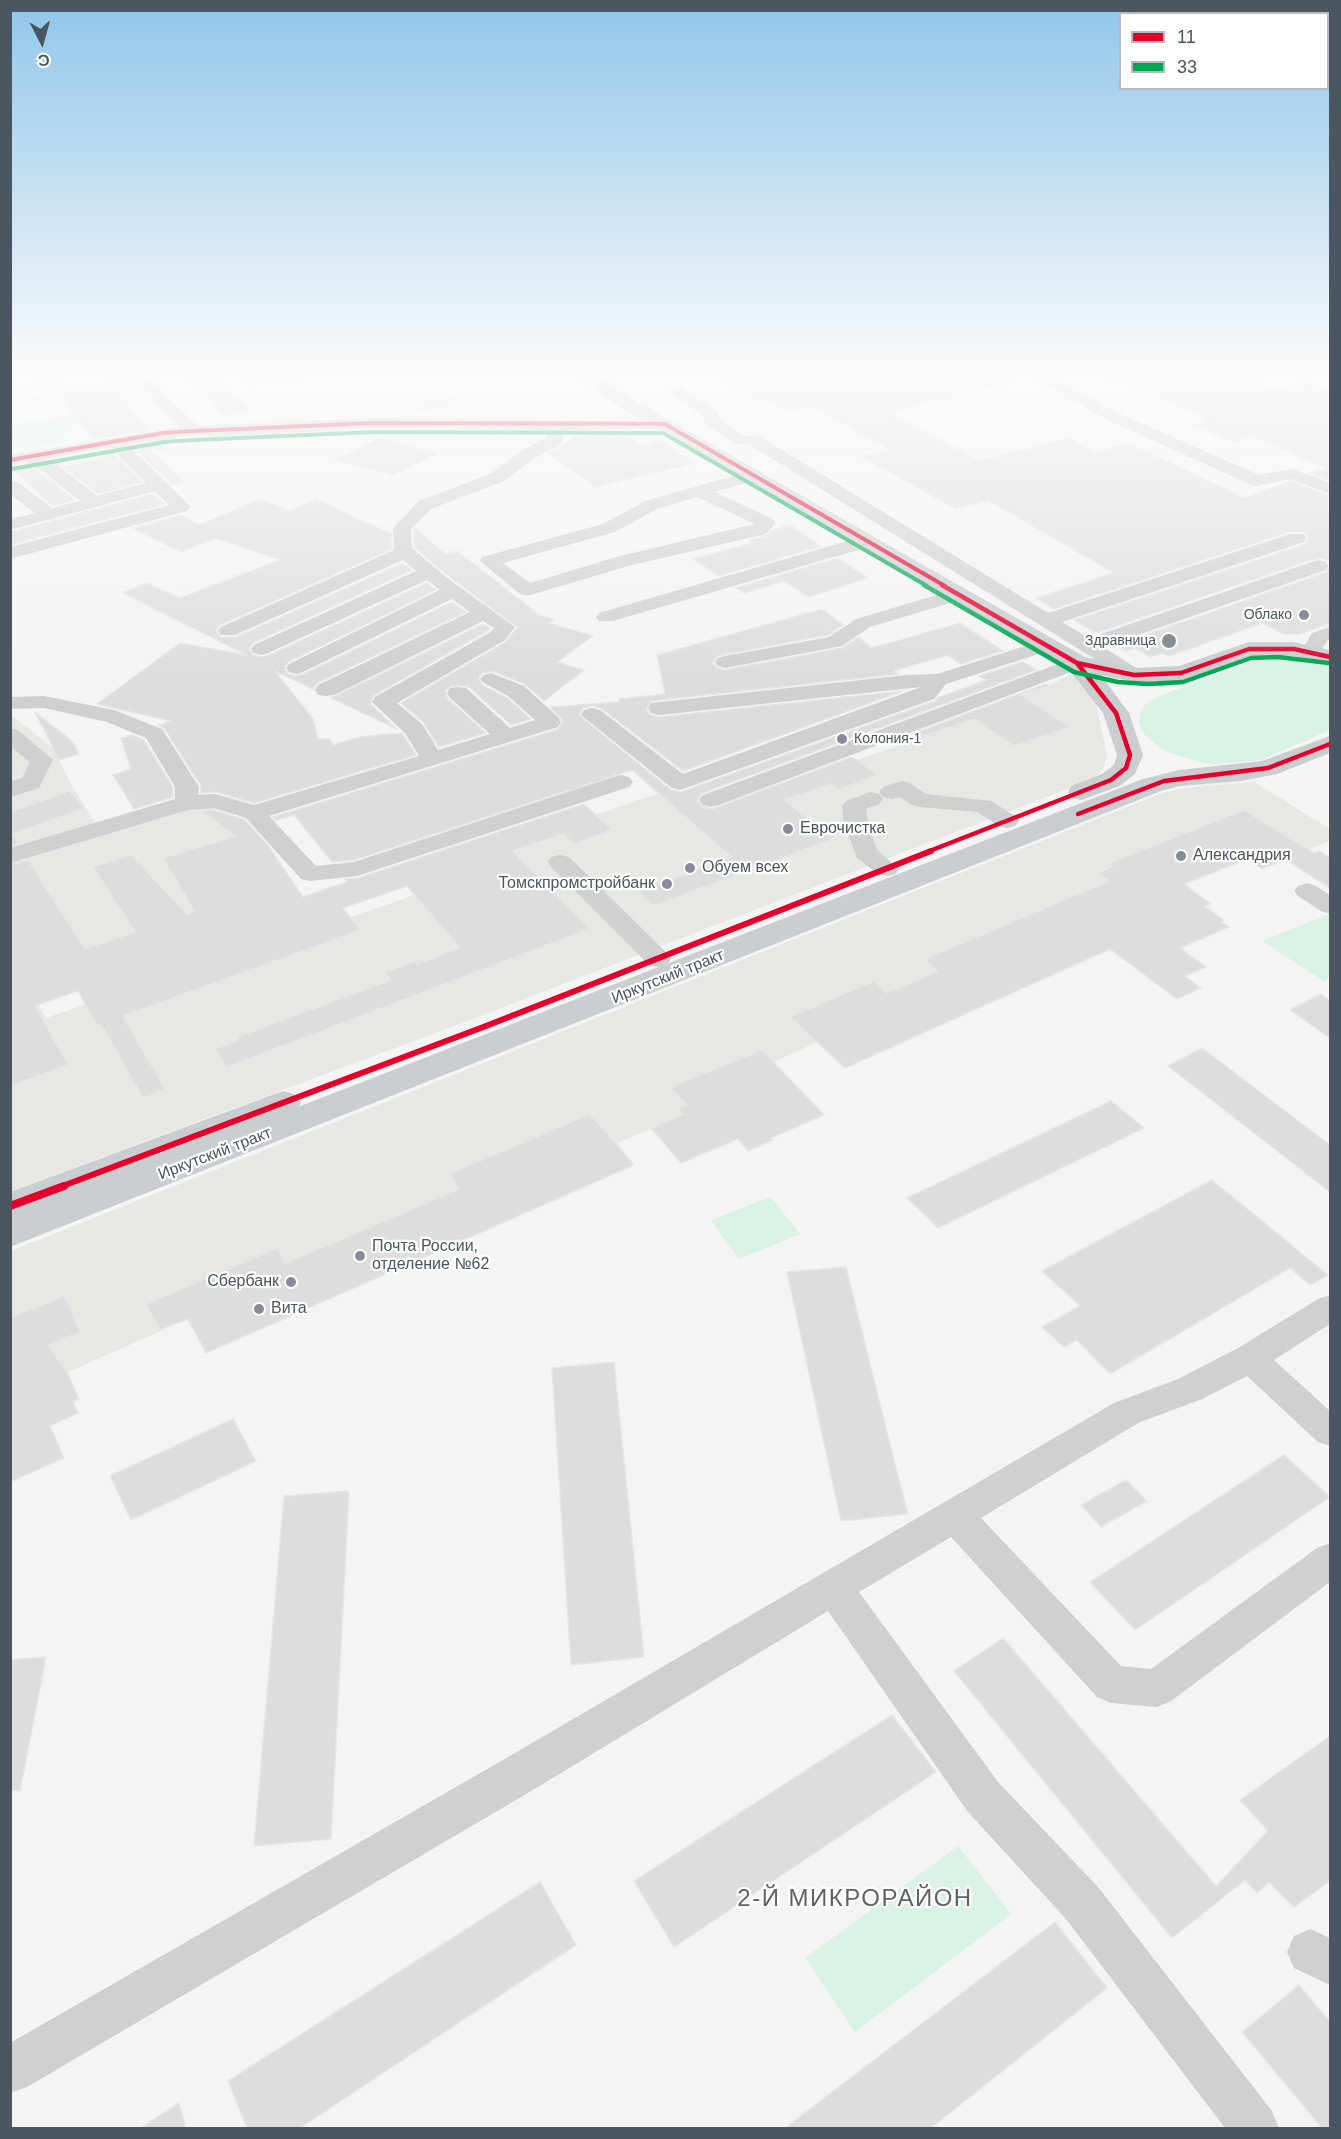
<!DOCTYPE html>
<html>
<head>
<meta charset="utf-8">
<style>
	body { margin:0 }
	#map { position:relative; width:1341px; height:2139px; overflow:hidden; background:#f4f4f4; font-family:Arial,sans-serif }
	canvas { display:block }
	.frame { position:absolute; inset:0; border:12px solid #4a5661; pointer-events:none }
	.legend { position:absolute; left:1119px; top:12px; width:210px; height:78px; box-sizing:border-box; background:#fff; border:2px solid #b7bbc0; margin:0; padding:8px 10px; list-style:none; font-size:18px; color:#4a5661 }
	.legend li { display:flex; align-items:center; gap:12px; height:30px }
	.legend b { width:30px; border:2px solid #b7bbc0 }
	.north { position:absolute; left:12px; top:12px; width:60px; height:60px; -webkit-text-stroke:4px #fff; paint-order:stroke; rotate:174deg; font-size:16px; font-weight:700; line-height:24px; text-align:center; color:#4a5661 }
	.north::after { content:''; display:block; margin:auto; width:21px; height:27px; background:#4a5661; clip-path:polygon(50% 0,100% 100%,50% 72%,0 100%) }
</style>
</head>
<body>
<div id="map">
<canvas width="1341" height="2139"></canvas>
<div class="frame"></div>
<ul class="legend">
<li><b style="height:8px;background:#e4002b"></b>11</li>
<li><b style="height:8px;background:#00a651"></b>33</li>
</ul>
<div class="north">С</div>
</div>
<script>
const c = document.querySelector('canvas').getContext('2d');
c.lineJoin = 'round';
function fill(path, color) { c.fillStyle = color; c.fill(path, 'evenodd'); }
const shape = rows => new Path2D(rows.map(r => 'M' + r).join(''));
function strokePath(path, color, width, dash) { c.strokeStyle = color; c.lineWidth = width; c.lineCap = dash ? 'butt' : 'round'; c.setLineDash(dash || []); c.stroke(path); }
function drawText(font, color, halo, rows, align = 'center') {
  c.font = font + ' Arial,sans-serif'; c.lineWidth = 4.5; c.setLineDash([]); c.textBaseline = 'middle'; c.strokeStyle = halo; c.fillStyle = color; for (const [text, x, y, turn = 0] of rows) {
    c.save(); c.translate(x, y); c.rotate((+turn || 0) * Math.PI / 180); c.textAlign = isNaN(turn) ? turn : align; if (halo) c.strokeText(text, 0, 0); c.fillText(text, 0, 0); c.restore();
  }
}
fill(shape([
	[1073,673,1095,699,1107,755,1104,768,1093,779,465,1022,11,1191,10,706,12,716,53,748,75,791,102,834,196,808,212,808,234,815,217,821,292,882,303,897,97,969,26,985,46,1018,347,914,351,917,398,901,533,844,527,838,668,790,696,799,713,811,999,710,993,705,1048,686],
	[1254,782,1330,829,1330,841,1294,855,1264,835,774,1062,824,1115,802,1124,702,1099,678,1109,683,1115,617,1143,634,1165,188,1319,68,1372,79,1399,73,1402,78,1413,50,1426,11,1421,11,1251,1162,793,1183,788]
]), '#e8e7e3');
fill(shape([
	[239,374,319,374,255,385],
	[56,378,62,387,11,396,11,386],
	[124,380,139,393,133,395,126,386,11,407,11,402,15,399],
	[457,395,467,404,419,413,409,403],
	[91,411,100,421,57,429,68,441,23,449,20,445,11,447,11,426],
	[1283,657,1330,664,1330,730,1261,760,1215,764,1198,762,1162,750,1143,733,1139,723,1140,713,1144,706,1154,698,1253,661],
	[1330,914,1330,977,1323,981,1262,941],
	[771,1197,800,1234,739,1259,711,1220],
	[958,1846,1011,1914,855,2032,805,1958]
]), '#d9f2e3');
const building = shape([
	[184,374,215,374,251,410,224,416,184,374],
	[716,374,1009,374,1010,382,887,412,980,461,1068,438,1096,453,1128,443,1245,498,1290,481,1330,496,1330,623,1300,634,1283,634,1263,623,1169,656,1163,653,1150,657,1135,648,1126,651,1116,645,1327,572,1330,565,1327,560,1320,558,1311,560,1096,633,1074,620,1305,544,1308,537,1304,532,1289,532,1054,609,1036,598,1114,573,988,500,956,509,863,457,890,450,813,406,787,412,768,401,762,402,716,374],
	[1104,374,1235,374,1275,390,1304,382,1321,389,1330,386,1330,481,1310,473,1325,468,1252,436,1233,442,1195,425,1210,420,1104,374],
	[113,388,148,430,93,439,61,398,113,388],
	[613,432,625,432,641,445,660,440,695,463,596,487,548,453,575,437,613,432],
	[379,438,438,453,394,475,335,460,379,438],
	[158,442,167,452,147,446,184,482,172,485,132,446,158,442],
	[110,449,142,482,98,494,63,467,106,457,102,451,110,449],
	[25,464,43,474,75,500,52,506,10,467,25,464],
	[152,494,165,504,10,545,10,532,152,494],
	[260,499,291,511,316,499,391,534,392,549,220,625,216,631,221,637,236,637,403,563,412,570,253,643,249,649,253,655,262,657,269,655,427,583,436,590,288,662,284,669,288,674,295,676,304,674,452,602,466,612,317,683,313,689,275,671,313,719,318,739,329,739,334,745,359,737,402,733,416,755,254,803,216,792,201,793,201,786,164,728,159,725,171,721,97,704,180,643,247,655,123,593,147,583,180,598,280,560,216,538,181,552,133,528,181,515,199,525,260,499],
	[790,525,821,546,719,576,693,559,753,543,749,540,766,536,773,530,790,525],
	[415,528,445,554,457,551,533,610,530,611,554,620,549,623,593,636,557,662,584,670,544,701,525,684,492,671,483,673,478,677,482,685,507,698,531,719,511,725,468,686,450,686,445,692,448,699,486,733,439,747,423,722,401,703,506,642,517,627,447,575,414,547,413,530,415,528],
	[838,558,868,578,809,597,784,581,745,593,736,588,838,558],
	[822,609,843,625,828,635,717,656,713,663,717,668,725,670,842,648,859,637,872,648,960,623,1003,651,961,664,947,655,894,671,899,674,651,701,646,709,650,715,659,717,903,691,683,771,601,708,593,706,583,708,579,715,671,790,681,792,935,701,938,698,986,680,979,676,1022,662,1036,670,702,793,697,801,702,807,712,809,852,757,878,775,838,790,831,784,784,800,833,839,653,906,637,891,731,857,632,770,354,860,332,862,294,815,276,820,273,817,559,729,563,721,550,707,620,702,619,699,665,694,657,655,822,609],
	[483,624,491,629,489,630,373,696,370,704,397,729,331,698,483,624],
	[1046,684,1048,686,1021,695,1070,727,1014,746,974,719,918,738,912,734,1046,684],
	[35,712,72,741,79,754,59,760,35,712],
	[132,735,144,740,173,788,173,797,134,809,113,775,131,769,121,738,132,735],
	[69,791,85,808,12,834,18,843,10,846,10,812,69,791],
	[584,804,612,830,574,844,563,834,513,851,589,929,227,1067,215,1049,239,1040,237,1037,391,980,384,972,415,961,417,964,460,948,407,886,343,908,361,930,123,1016,165,1089,143,1098,101,1024,97,1025,78,991,35,1006,68,1065,10,1086,10,865,28,860,85,949,135,932,93,867,131,855,188,915,194,910,163,858,236,836,201,811,214,810,245,820,267,844,303,897,347,882,345,879,358,878,584,804],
	[1244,810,1314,853,1319,851,1330,858,1330,888,1285,859,1262,869,1247,859,1184,884,1211,904,1204,906,1224,920,1221,922,1229,927,1180,948,1206,967,1185,976,1201,988,1177,999,1110,949,845,1068,790,1017,874,981,887,993,938,971,925,959,1109,881,1098,873,1113,866,1109,863,1244,810],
	[1321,994,1330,1001,1330,1038,1290,1010,1321,994],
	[1202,1048,1330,1145,1330,1192,1168,1066,1202,1048],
	[762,1050,824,1115,771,1138,773,1140,748,1151,738,1139,681,1163,651,1128,683,1115,678,1109,687,1105,670,1087,762,1050],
	[1111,1101,1144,1128,938,1228,907,1198,1111,1101],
	[590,1114,634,1165,206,1353,188,1319,160,1330,146,1304,277,1248,286,1263,459,1189,449,1174,590,1114],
	[1212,1180,1328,1275,1310,1285,1290,1268,1110,1374,1077,1340,1064,1347,1042,1327,1080,1306,1042,1271,1212,1180],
	[846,1267,897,1472,908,1514,841,1521,787,1272,846,1267],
	[64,1296,80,1332,48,1345,67,1372,79,1399,73,1402,78,1413,50,1426,64,1458,10,1482,10,1318,64,1296],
	[614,1362,644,1657,571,1665,552,1368,614,1362],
	[233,1419,256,1461,131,1520,110,1476,233,1419],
	[1284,1455,1330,1497,1135,1630,1090,1582,1284,1455],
	[1126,1480,1147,1501,1101,1527,1081,1505,1126,1480],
	[349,1491,331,1839,254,1846,284,1496,349,1491],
	[1003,1638,1216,1886,1268,1831,1240,1800,1330,1736,1330,1881,1294,1907,1269,1882,1257,1893,1245,1880,1172,1938,954,1671,1003,1638],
	[46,1657,20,1791,10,1790,10,1660,46,1657],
	[892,1715,936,1772,674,1947,634,1881,892,1715],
	[540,1882,576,1945,300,2128,247,2128,228,2081,540,1882],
	[1055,1922,1107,1988,931,2128,785,2128,1055,1922],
	[1299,1985,1330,2022,1330,2128,1322,2128,1242,2032,1299,1985],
	[179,2103,186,2128,141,2128,179,2103]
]);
fill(building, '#ddddde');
strokePath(building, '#e5e6e7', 1.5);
fill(shape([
	[119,374,137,374,160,389,197,426,373,418,671,421,673,424,665,429,565,430,561,444,536,457,504,481,431,509,411,529,412,548,446,577,515,627,505,640,397,703,422,724,438,750,490,734,450,698,447,693,450,688,458,687,466,688,510,728,535,720,508,696,484,683,480,679,484,675,491,673,524,686,558,717,561,722,558,727,269,816,316,866,354,862,613,777,621,775,629,777,633,782,629,787,357,876,310,881,301,879,246,818,214,808,188,810,10,863,10,848,175,799,175,787,146,738,107,722,44,708,10,709,10,697,44,696,114,710,162,729,199,787,198,795,215,794,254,805,419,756,405,733,372,702,375,697,491,632,494,628,483,621,334,695,326,696,318,695,315,690,318,685,470,612,452,599,303,672,296,674,289,672,286,668,289,664,440,590,427,580,268,653,261,655,254,653,251,649,254,645,416,571,403,560,235,635,221,635,218,631,221,627,394,550,393,528,419,501,492,473,524,449,547,438,548,430,373,428,256,435,193,436,127,444,187,503,190,507,187,511,10,559,10,547,169,505,155,491,10,530,10,519,35,513,10,494,10,481,17,482,52,508,80,501,44,472,25,462,10,465,10,455,180,427,148,395,119,374],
	[111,447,146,483,97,496,56,464,45,459,111,447],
	[1026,374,1045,374,1116,412,1259,475,1292,469,1330,483,1330,494,1290,479,1257,486,1251,485,1104,418,1026,374],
	[678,386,717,411,720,420,744,435,761,437,1048,613,1290,534,1304,534,1306,538,1304,542,1062,622,1089,638,1312,562,1319,560,1326,562,1328,566,1326,570,1103,647,1141,671,1145,675,1141,679,1134,681,1127,679,750,445,734,443,706,425,703,416,672,394,670,391,672,388,678,386],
	[754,470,760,471,763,475,760,479,715,492,773,519,776,523,766,534,632,565,527,596,520,594,480,561,482,557,603,524,645,501,754,470],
	[697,497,755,524,620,556,530,583,503,563,615,532,657,509,697,497],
	[868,535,875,537,877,541,875,545,613,621,599,621,596,617,599,613,868,535],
	[960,588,967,590,970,594,967,598,870,627,842,646,725,668,718,666,715,662,718,658,725,656,829,637,856,619,960,588],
	[1330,627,1330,640,1327,641,1318,656,1311,658,1304,656,1301,652,1312,633,1330,627],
	[1047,639,1054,641,1057,645,1054,649,946,684,934,699,680,790,672,788,581,715,584,710,592,708,600,710,683,774,921,687,659,715,651,713,648,708,651,703,907,675,937,674,1047,639],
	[1077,657,1084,659,1087,663,1084,667,719,805,711,807,703,805,699,800,703,795,1077,657],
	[10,728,18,730,53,760,39,788,10,797,10,782,22,778,30,762,10,746,10,728],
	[902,781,910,783,926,794,991,801,1015,816,1019,821,1015,826,1007,828,999,826,977,812,920,807,912,805,900,797,891,799,883,797,879,792,883,787,902,781],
	[871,792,879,794,883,799,879,804,866,809,868,824,877,850,899,869,896,874,887,876,878,874,857,858,844,824,842,806,846,801,871,792],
	[560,855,569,857,667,953,671,959,667,965,658,967,649,965,551,867,548,862,551,857,560,855],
	[1307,883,1316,886,1330,895,1330,914,1321,911,1298,896,1294,891,1298,886,1307,883],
	[1330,1295,1330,1324,1274,1360,1330,1411,1330,1446,1318,1442,1247,1376,1202,1399,1138,1423,981,1518,1121,1666,1151,1669,1317,1548,1330,1543,1330,1582,1171,1701,1157,1707,1111,1703,1097,1697,951,1537,859,1592,998,1782,1098,1887,1272,2111,1279,2128,1225,2128,1066,1919,968,1812,828,1611,533,1790,27,2087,10,2093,10,2043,503,1760,1114,1403,1178,1379,1238,1348,1318,1299,1330,1295],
	[1310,1929,1330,1938,1330,1985,1294,1968,1287,1952,1294,1936,1310,1929]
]), '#ced0d2');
fill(shape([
	[575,374,596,374,627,396,1085,657,1134,668,1179,666,1249,642,1294,642,1330,650,1330,664,1294,656,1252,656,1162,687,1153,685,1151,682,1134,682,1101,675,1129,713,1143,755,1135,774,1120,786,1081,800,1071,798,1068,792,1071,786,1102,774,1114,765,1117,755,1103,713,1068,668,615,404,575,374],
	[1330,736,1330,753,1277,774,1241,781,1180,786,1161,791,10,1247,10,1219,13,1218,10,1219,10,1192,272,1095,284,1091,296,1095,301,1103,298,1107,1143,779,1179,770,1262,761,1330,736]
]), '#caced1');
strokePath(shape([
	[665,424,945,586],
	[10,460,163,433,193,431,373,423,665,424]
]), '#e4002b', 4);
strokePath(shape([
	[1053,649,1077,663,1134,675,1181,673,1249,649,1294,649,1330,657],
	[1078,814,1164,781,1268,768,1330,744],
	[927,852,1111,780,1126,768,1130,755,1116,713,1077,663,942,585]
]), '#e4002b', 4.5);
strokePath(shape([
	[60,1187,486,1026,931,851]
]), '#e4002b', 6);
strokePath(shape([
	[10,1206,64,1186]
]), '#e4002b', 8);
strokePath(shape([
	[12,469,164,442,193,440,373,432,663,433,927,586]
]), '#00a651', 4);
strokePath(shape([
	[924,585,1074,672,1118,682,1148,684,1183,682,1251,658,1278,657,1329,663]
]), '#00a651', 4.5);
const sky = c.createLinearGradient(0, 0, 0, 674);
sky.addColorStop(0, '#91c6eb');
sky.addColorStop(0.55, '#fafafa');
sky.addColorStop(1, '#fafafa00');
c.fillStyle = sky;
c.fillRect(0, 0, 1341, 674);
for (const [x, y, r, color] of [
	[1304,615,6,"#868d94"],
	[1169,641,8,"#868d94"],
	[842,739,6,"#868d94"],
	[788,829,6,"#868d94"],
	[1181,856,6,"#868d94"],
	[690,868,6,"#868d94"],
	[667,884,6,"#868d94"],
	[360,1256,6,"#868d94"],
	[291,1282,6,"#868d94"],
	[259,1309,6,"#868d94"]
]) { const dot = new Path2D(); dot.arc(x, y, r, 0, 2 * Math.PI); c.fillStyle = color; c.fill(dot); strokePath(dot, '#fff', 2); }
drawText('14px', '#4a5661', '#fff', [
	["Облако",1292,615],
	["Здравница",1156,641],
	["Колония-1",854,739,"left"]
], 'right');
drawText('16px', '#4a5661', '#fff', [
	["Еврочистка",800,829],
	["Александрия",1193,856],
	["Обуем всех",702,868],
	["Томскпромстройбанк",655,884,"right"],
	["Почта России,",372,1247],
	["отделение №62",372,1265],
	["Сбербанк",279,1282,"right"],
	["Вита",271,1309]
], 'left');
drawText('16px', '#4a5661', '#fff', [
	["Иркутский тракт",668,977,-22],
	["Иркутский тракт",215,1154,-21]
]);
c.letterSpacing = '1.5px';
drawText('24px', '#5f6368', '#fff', [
	["2-Й МИКРОРАЙОН",855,1899]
]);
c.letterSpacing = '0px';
</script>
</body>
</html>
